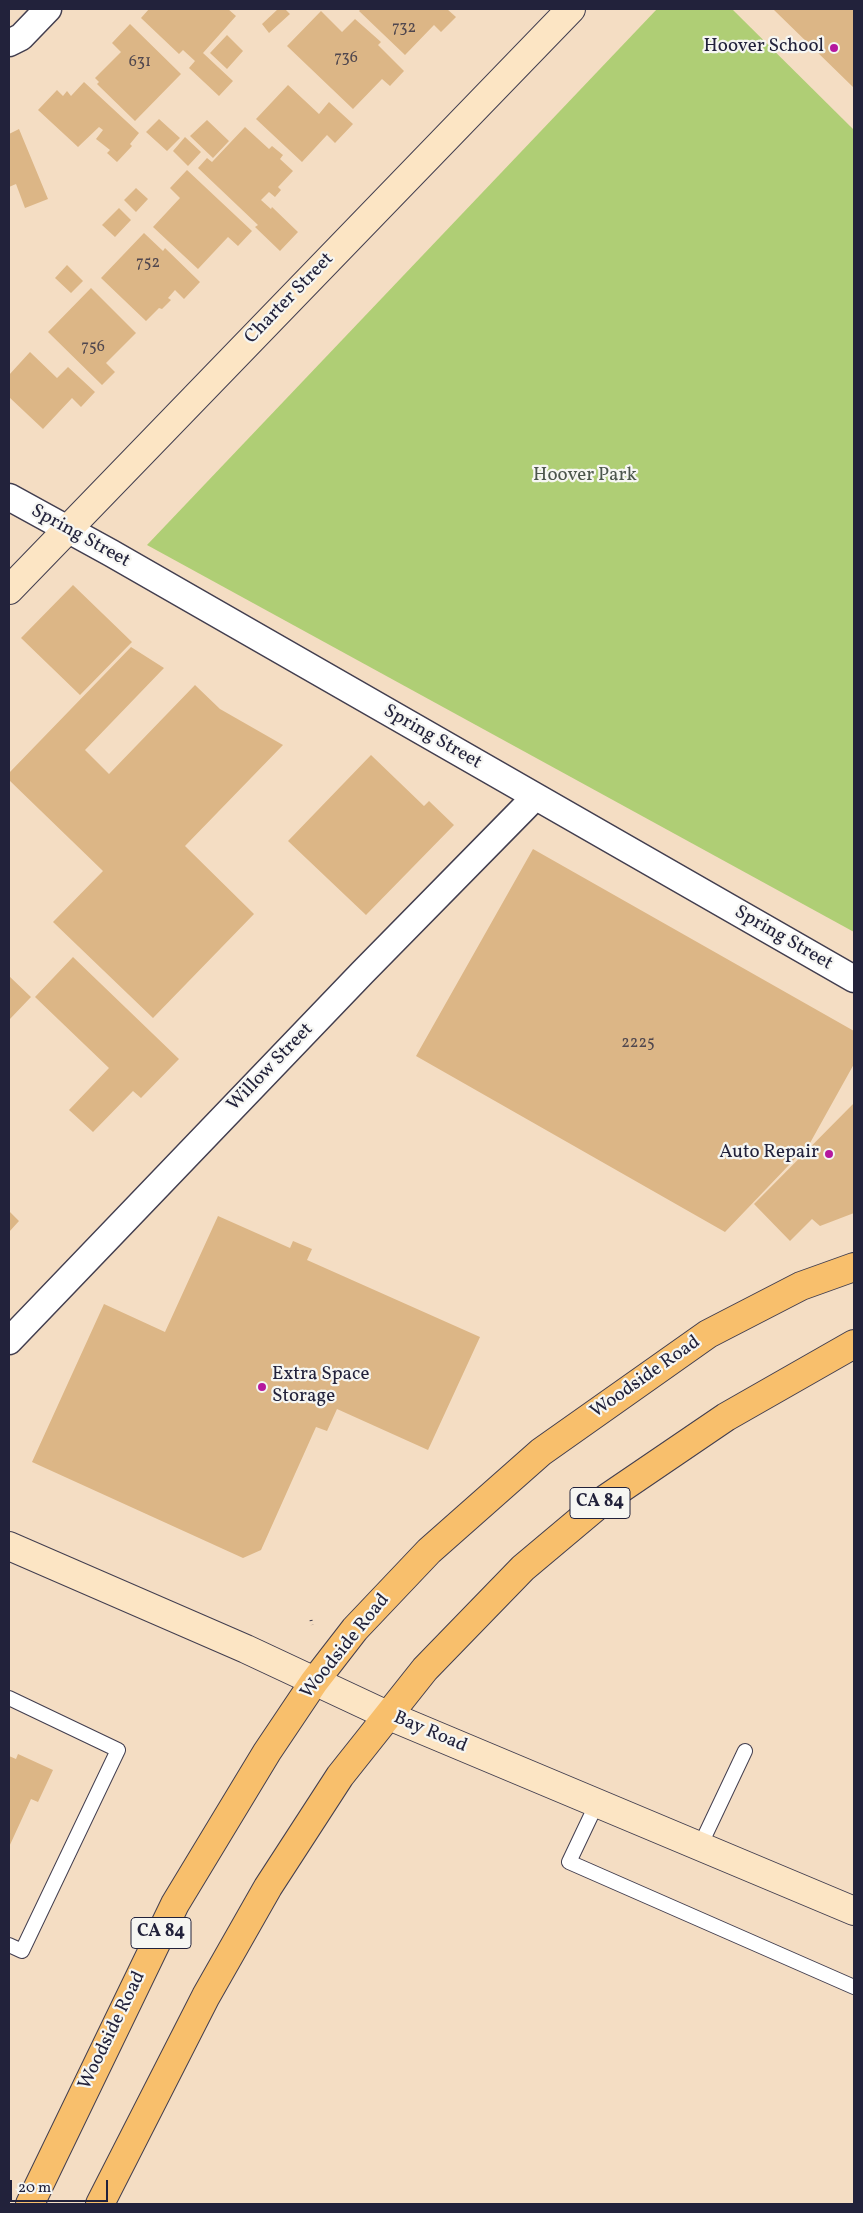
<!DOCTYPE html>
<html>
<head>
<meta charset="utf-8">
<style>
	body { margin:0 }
	#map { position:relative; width:863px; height:2213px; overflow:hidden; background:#f4ddc3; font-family:Vollkorn,serif }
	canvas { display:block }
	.frame { position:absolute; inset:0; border:10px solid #22223b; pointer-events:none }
	.scale { position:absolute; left:10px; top:2180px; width:98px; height:22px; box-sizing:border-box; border:2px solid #22223b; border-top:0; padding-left:6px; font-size:15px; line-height:18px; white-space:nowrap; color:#22223b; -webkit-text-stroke:4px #f6f6f2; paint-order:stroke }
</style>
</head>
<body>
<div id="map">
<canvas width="863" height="2213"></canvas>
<div class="frame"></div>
<div class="scale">20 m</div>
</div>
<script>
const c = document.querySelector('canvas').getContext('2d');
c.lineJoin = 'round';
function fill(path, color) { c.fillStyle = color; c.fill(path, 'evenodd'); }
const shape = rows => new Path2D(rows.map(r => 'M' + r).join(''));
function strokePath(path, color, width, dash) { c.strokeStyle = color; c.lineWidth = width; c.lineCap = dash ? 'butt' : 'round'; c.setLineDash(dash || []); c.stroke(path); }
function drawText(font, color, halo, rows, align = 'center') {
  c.font = font + ' Vollkorn,serif'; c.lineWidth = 4.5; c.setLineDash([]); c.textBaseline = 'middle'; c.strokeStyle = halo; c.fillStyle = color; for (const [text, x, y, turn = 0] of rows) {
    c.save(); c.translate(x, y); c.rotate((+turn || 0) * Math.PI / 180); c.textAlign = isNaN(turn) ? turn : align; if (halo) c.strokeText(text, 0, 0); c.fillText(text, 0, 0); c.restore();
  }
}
fill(shape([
	[657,9,732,9,854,130,854,932,147,545]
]), '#afce75');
fill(shape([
	[149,9,228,9,236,16,203,53,233,81,219,96,189,68,195,61,183,50,179,54,141,18],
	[278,9,285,9,290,14,269,33,262,24],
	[361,9,447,9,456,17,441,32,434,25,405,55,359,11],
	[773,9,854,9,854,88],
	[321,11,342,32,355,19,381,42,378,45,404,71,390,86,382,79,353,109,287,46],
	[130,24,181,74,135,121,97,84,99,82,95,78,121,52,112,43],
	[227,35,243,51,227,69,210,53],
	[84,82,139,133,130,144,132,146,117,162,107,153,110,150,96,139,103,130,99,127,78,147,38,110,57,90,63,96,67,91,71,96],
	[288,85,319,114,329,102,353,124,335,143,327,135,302,162,256,119],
	[159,119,180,138,167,151,146,132],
	[207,120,229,141,213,158,190,136],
	[245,127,269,149,272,146,283,155,280,159,293,171,278,187,281,190,275,197,269,192,261,200,271,209,272,207,298,232,280,251,255,227,258,225,198,168,207,158,212,162],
	[19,129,48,199,25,208,16,184,9,187,9,134],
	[185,137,201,152,188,166,173,151],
	[187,170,252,231,238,246,228,237,198,269,153,227,180,198,170,188],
	[136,188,148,199,136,212,124,200],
	[119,208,131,220,115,237,102,225],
	[144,233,163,251,165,248,200,282,184,299,175,290,168,298,171,300,162,309,159,308,146,321,101,278],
	[67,265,83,281,71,293,55,278],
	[91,288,136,333,106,363,115,372,102,385,48,332],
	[30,352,57,378,68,367,95,392,81,407,72,398,43,429,9,397,9,375],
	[73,585,132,642,80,695,21,638],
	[131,647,164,668,85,750,109,774,195,685,220,709,283,745,185,846,254,914,153,1018,53,922,103,871,9,780,9,773],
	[371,755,424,806,429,801,454,825,366,915,288,841],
	[533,849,854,1031,854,1064,810,1143,725,1232,416,1056],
	[73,957,179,1059,141,1098,133,1091,93,1132,69,1110,109,1068,35,997],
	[9,976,31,997,9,1020],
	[854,1103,854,1213,820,1226,812,1219,790,1241,754,1204],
	[9,1211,19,1221,9,1232],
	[218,1216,290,1248,293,1241,312,1249,307,1260,480,1337,428,1450,337,1409,327,1431,316,1427,261,1550,243,1558,32,1462,104,1304,165,1332],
	[18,1754,53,1770,38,1802,31,1799,9,1847,9,1756,16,1759]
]), '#dcb686');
const lane = shape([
	[9,1698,118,1750,22,1951,9,1945],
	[597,1803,569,1862,854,1987],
	[700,1846,745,1751]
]);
const street = shape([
	[9,43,21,37,48,9],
	[9,497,111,553,854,979],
	[9,1341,362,973,535,797]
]);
const secondary = shape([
	[9,590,571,9],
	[9,1546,246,1649,387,1715,854,1911]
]);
const highway = shape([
	[30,2204,175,1904,267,1752,314,1682,355,1629,429,1551,541,1452,708,1334,801,1286,854,1267],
	[100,2204,206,1996,268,1887,340,1776,425,1669,523,1568,604,1500,726,1417,854,1344]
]);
strokePath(lane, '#423e4f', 16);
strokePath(street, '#423e4f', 29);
strokePath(secondary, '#423e4f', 30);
strokePath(highway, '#423e4f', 30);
strokePath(shape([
	[311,1620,312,1625]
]), '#423e4f', 3, [1, 4]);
strokePath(lane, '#fff', 14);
strokePath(street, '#fff', 26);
strokePath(secondary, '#fce5c4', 28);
strokePath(highway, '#f8bf6c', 28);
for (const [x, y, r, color] of [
	[834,48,5,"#b5179e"],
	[829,1154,5,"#b5179e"],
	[262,1387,5,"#b5179e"]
]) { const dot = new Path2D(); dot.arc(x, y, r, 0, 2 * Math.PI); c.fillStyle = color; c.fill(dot); strokePath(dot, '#f6f6f2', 2); }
drawText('16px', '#50474e', null, [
	["732",404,29],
	["736",346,59],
	["631",140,63],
	["752",148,264],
	["756",93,348],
	["2225",638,1044]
]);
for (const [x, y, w] of [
	[600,1503,60],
	[161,1933,60]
]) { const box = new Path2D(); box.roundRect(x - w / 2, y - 15.5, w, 31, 4); c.fillStyle = '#f6f6f2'; c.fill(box); strokePath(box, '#22223b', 1); }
drawText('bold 18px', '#22223b', null, [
	["CA 84",600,1503],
	["CA 84",161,1933]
]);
drawText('19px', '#22223b', '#f6f6f2', [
	["Hoover School",824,48],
	["Auto Repair",819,1154],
	["Extra Space",272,1376,"left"],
	["Storage",272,1398,"left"]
], 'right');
drawText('19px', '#22223b', '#f6f6f2', [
	["Charter Street",290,299,-46],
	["Spring Street",80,537,29],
	["Spring Street",432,738,30],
	["Spring Street",783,939,30],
	["Willow Street",271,1068,-46],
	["Woodside Road",646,1378,-35],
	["Woodside Road",346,1647,-51],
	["Bay Road",430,1733,23],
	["Woodside Road",113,2031,-64]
]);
drawText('19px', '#4c564c', '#f6f6f2', [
	["Hoover Park",585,477]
]);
</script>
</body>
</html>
